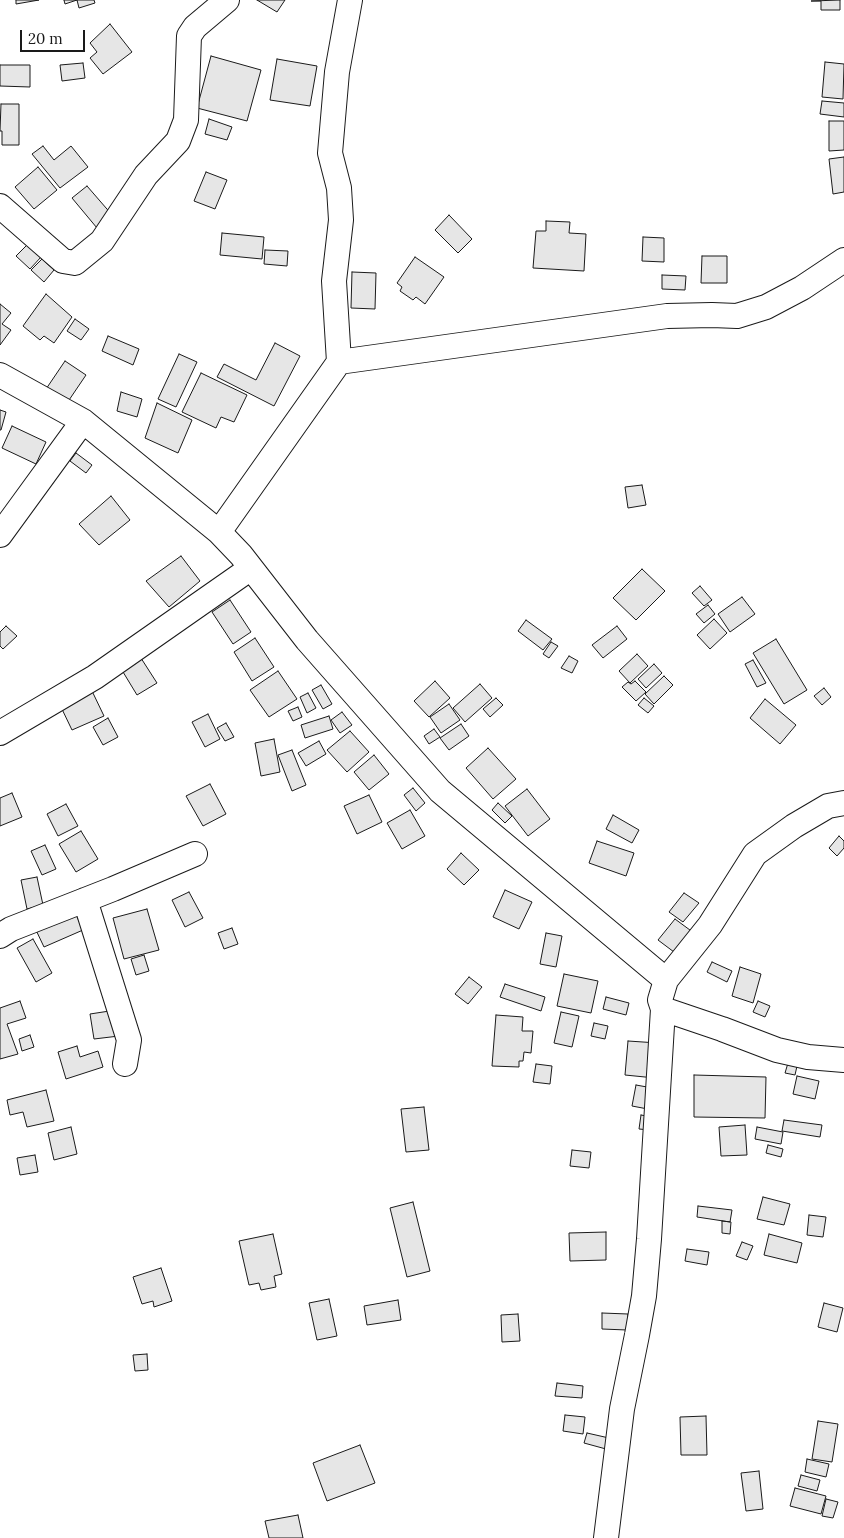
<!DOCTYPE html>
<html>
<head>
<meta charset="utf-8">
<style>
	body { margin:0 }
	#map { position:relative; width:844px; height:1538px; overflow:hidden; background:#fff; font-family:Lora,serif }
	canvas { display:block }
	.scale { position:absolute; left:20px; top:30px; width:65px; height:22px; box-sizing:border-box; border:2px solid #1a1a1a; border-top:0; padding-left:6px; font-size:15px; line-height:18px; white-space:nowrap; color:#1a1a1a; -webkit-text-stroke:4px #fff; paint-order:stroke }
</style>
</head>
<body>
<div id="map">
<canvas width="844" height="1538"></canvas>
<div class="scale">20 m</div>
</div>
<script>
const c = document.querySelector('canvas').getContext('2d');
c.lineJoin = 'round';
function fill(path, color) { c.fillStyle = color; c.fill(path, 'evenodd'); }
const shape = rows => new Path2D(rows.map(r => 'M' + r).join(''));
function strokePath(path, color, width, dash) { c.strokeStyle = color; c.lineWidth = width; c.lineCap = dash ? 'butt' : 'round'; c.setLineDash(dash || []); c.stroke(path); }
const building = shape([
	[16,0,39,0,16,4,16,0],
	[64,0,94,0,95,3,79,8,77,0,65,4,64,0],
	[257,0,285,0,277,12,257,0],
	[840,0,840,10,821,10,821,1,811,1,840,0],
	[110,24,132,52,103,74,90,58,97,52,90,43,110,24],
	[211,56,261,70,247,121,197,108,211,56],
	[277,59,317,66,310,106,270,100,277,59],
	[825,62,844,64,843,99,822,97,825,62],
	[83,63,85,78,62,81,60,65,83,63],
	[0,65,30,65,30,87,0,86,0,65],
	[822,101,844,103,844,117,820,114,822,101],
	[1,104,19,104,19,145,2,145,2,131,0,131,1,104],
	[209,119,232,127,227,140,205,134,209,119],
	[829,121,844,121,844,150,829,151,829,121],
	[43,146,54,160,71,146,88,167,60,188,32,154,43,146],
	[844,157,844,192,833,194,829,159,844,157],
	[38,167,57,190,34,209,15,187,38,167],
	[206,172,227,180,215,209,194,201,206,172],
	[87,186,113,216,97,228,72,198,87,186],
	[449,215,472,239,458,253,435,230,449,215],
	[546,221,570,222,569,233,586,234,584,271,533,268,536,231,546,231,546,221],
	[222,233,264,237,262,259,220,255,222,233],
	[643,237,664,238,664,262,642,261,643,237],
	[28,244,41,257,30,269,16,256,28,244],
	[265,250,288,251,287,266,264,264,265,250],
	[702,256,727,256,727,283,701,283,702,256],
	[415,257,444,277,425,304,416,297,413,300,400,291,402,287,397,283,415,257],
	[42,259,54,270,44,282,31,270,42,259],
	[352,272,376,273,375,309,351,308,352,272],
	[662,275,686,276,685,290,662,289,662,275],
	[46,294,72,317,54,343,44,336,40,340,23,326,46,294],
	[0,304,11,313,2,324,11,330,0,345,0,304],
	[75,319,89,329,81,340,67,331,75,319],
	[108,336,139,349,133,365,102,351,108,336],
	[275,343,300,356,274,406,217,377,224,364,256,380,275,343],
	[179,354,197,362,176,407,158,399,179,354],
	[65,361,86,375,65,406,44,392,65,361],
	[201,373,247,395,234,422,221,417,216,428,182,412,201,373],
	[121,392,142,399,137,417,117,411,121,392],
	[157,403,192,420,178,453,145,438,157,403],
	[0,410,6,412,1,430,0,430,0,410],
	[12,426,46,442,36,464,2,448,12,426],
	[76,453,92,465,86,473,70,461,76,453],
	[642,485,646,505,628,508,625,487,642,485],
	[111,496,130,520,99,545,79,524,111,496],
	[181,556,200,581,169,607,146,581,181,556],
	[642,569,665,591,636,620,613,598,642,569],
	[700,586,712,600,704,606,692,593,700,586],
	[742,597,755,614,730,632,718,614,742,597],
	[230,600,251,632,233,644,212,612,230,600],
	[708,605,715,614,704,623,696,614,708,605],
	[714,619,727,633,710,649,697,635,714,619],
	[526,620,552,639,543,650,518,631,526,620],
	[6,626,17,636,3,649,0,646,0,632,6,626],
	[617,626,627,639,603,658,592,645,617,626],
	[255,638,274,667,252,681,234,652,255,638],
	[776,639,807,690,784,704,753,653,776,639],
	[551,642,558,646,549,658,543,654,551,642],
	[637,654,648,666,630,683,619,671,637,654],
	[139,655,157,683,137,695,120,667,139,655],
	[569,656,578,661,572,673,561,668,569,656],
	[753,660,766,683,757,687,745,664,753,660],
	[654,664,662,673,646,688,638,679,654,664],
	[278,671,297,699,269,717,250,690,278,671],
	[664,676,673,685,654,704,645,694,664,676],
	[435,681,450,698,429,717,414,701,435,681],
	[635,681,646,692,636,701,622,687,628,682,631,684,635,681],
	[480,684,492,698,465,722,453,708,480,684],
	[321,685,332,704,323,709,312,690,321,685],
	[824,688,831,697,822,705,814,696,824,688],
	[92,691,104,716,72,730,60,705,92,691],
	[308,693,316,708,307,713,300,697,308,693],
	[496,698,503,705,490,717,483,709,496,698],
	[644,698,654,706,648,713,638,705,644,698],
	[765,699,796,725,780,744,750,718,765,699],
	[449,704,460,720,441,733,430,717,449,704],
	[298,707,302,717,293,721,288,711,298,707],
	[342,712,352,725,340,733,331,720,342,712],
	[208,714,220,739,205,747,192,722,208,714],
	[329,716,333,729,305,738,301,725,329,716],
	[108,718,118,737,103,745,93,727,108,718],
	[226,723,234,737,225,741,217,728,226,723],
	[461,724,469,736,449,750,440,738,461,724],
	[434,729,440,737,429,744,424,736,434,729],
	[350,731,369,752,347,772,327,750,350,731],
	[274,739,280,772,261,776,255,743,274,739],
	[319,741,326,754,306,766,298,753,319,741],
	[488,748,516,779,493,799,466,768,488,748],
	[292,750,306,785,292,791,278,755,292,750],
	[374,755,389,774,369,790,354,772,374,755],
	[210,784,226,814,203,826,186,796,210,784],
	[413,788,425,803,416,811,404,795,413,788],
	[527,789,550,819,528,836,505,806,527,789],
	[12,793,22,817,0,826,0,798,12,793],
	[369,795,382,822,357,834,344,806,369,795],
	[498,803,512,816,505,823,492,810,498,803],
	[66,804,78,826,58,836,47,814,66,804],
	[410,810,425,836,402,849,387,823,410,810],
	[613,815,639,830,632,843,606,829,613,815],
	[81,831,98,859,76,872,59,844,81,831],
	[839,836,844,841,844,848,837,856,829,848,839,836],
	[597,841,634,853,626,876,589,863,597,841],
	[45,845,56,869,42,875,31,851,45,845],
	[461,853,479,870,464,885,447,869,461,853],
	[37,877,43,905,27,909,21,880,37,877],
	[505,890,532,902,519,929,493,917,505,890],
	[189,892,203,918,185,927,172,900,189,892],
	[684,893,699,903,683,922,669,912,684,893],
	[147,909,159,950,124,959,113,918,147,909],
	[74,910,83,930,44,947,35,928,74,910],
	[675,919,694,933,678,955,658,940,675,919],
	[232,928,238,944,224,949,218,933,232,928],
	[546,933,562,936,556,967,540,964,546,933],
	[33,939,52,973,36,982,17,948,33,939],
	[144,955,149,971,136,975,131,959,144,955],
	[712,962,732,971,727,982,707,972,712,962],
	[740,967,761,974,753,1003,732,996,740,967],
	[564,974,598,981,591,1013,557,1006,564,974],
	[469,977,482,987,468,1004,455,994,469,977],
	[505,984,545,997,541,1011,500,997,505,984],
	[606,997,629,1003,626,1015,603,1009,606,997],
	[20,1001,26,1018,7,1024,18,1054,0,1059,0,1008,20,1001],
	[758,1001,770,1006,765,1017,753,1012,758,1001],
	[116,1010,119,1036,94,1039,90,1014,116,1010],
	[561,1012,579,1016,572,1047,554,1043,561,1012],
	[496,1015,523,1017,522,1031,533,1031,531,1053,524,1052,523,1061,519,1061,519,1067,492,1066,496,1015],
	[594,1023,608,1026,605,1039,591,1036,594,1023],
	[30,1035,34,1047,22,1051,19,1039,30,1035],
	[628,1041,658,1043,655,1078,625,1075,628,1041],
	[77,1046,80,1057,98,1051,103,1067,66,1079,58,1052,77,1046],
	[788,1063,797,1066,795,1075,785,1073,788,1063],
	[536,1064,552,1066,550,1084,533,1082,536,1064],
	[694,1075,766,1077,765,1118,694,1117,694,1075],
	[797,1076,819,1081,815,1099,793,1094,797,1076],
	[636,1085,658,1089,653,1110,632,1106,636,1085],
	[46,1090,54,1121,27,1127,23,1112,10,1115,7,1100,46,1090],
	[424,1107,429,1150,406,1152,401,1109,424,1107],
	[641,1115,652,1117,650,1130,639,1129,641,1115],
	[784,1120,822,1125,820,1137,782,1131,784,1120],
	[745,1125,747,1155,721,1156,719,1127,745,1125],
	[71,1127,77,1154,54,1160,48,1133,71,1127],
	[757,1127,783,1132,781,1144,755,1139,757,1127],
	[768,1145,783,1149,781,1157,766,1153,768,1145],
	[572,1150,591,1152,589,1168,570,1166,572,1150],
	[35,1155,38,1172,20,1175,17,1158,35,1155],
	[763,1197,790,1204,784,1225,757,1219,763,1197],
	[413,1202,430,1271,407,1277,390,1208,413,1202],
	[698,1206,732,1210,730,1222,697,1217,698,1206],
	[809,1215,826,1217,823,1237,807,1235,809,1215],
	[722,1221,731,1222,730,1234,722,1233,722,1221],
	[606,1232,606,1260,570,1261,569,1233,606,1232],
	[273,1234,282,1274,274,1276,276,1287,261,1290,259,1283,249,1285,239,1241,273,1234],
	[769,1234,802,1243,797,1263,764,1255,769,1234],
	[742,1242,753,1246,747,1260,736,1256,742,1242],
	[687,1249,709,1252,707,1265,685,1261,687,1249],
	[161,1268,172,1301,154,1307,153,1301,142,1304,133,1277,161,1268],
	[329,1299,337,1336,317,1340,309,1303,329,1299],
	[398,1300,401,1320,367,1325,364,1306,398,1300],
	[824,1303,843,1308,837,1332,818,1327,824,1303],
	[602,1313,628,1314,627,1330,602,1329,602,1313],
	[518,1314,520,1341,502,1342,501,1315,518,1314],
	[147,1354,148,1370,135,1371,133,1355,147,1354],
	[557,1383,583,1386,582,1398,555,1396,557,1383],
	[565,1415,585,1417,583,1434,563,1431,565,1415],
	[706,1416,707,1455,681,1455,680,1417,706,1416],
	[818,1421,838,1424,832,1462,812,1459,818,1421],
	[587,1433,609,1438,606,1449,584,1443,587,1433],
	[360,1445,375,1483,327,1501,313,1463,360,1445],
	[807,1459,829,1464,826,1477,805,1472,807,1459],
	[759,1471,763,1509,746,1511,741,1473,759,1471],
	[801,1475,820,1480,817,1491,798,1486,801,1475],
	[795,1488,826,1496,821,1514,790,1506,795,1488],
	[826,1499,838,1502,833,1518,822,1516,826,1499],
	[298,1515,303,1538,269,1538,265,1521,298,1515]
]);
fill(building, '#e6e6e6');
strokePath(building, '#1a1a1a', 1);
const minor = shape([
	[0,206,63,261,75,263,102,241,146,175,178,141,186,120,189,36,195,27,227,0],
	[339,362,334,281,341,220,339,188,330,153,337,72,350,0],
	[0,375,83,421,219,532,241,555,307,640,440,791,666,980],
	[219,532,339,362,667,316,712,315,737,316,766,307,802,288,844,260],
	[0,535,83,421],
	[0,733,95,677,251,568],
	[85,900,129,1040,125,1064],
	[0,936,11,929,113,889,195,854],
	[663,1009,722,1029,777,1050,808,1057,844,1060],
	[606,1538,622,1409,637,1335,644,1296,649,1239,663,1009,660,1000,666,980,710,925,755,854,794,826,828,806,844,803]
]);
strokePath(minor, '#1a1a1a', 26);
strokePath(minor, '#fff', 24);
</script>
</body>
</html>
